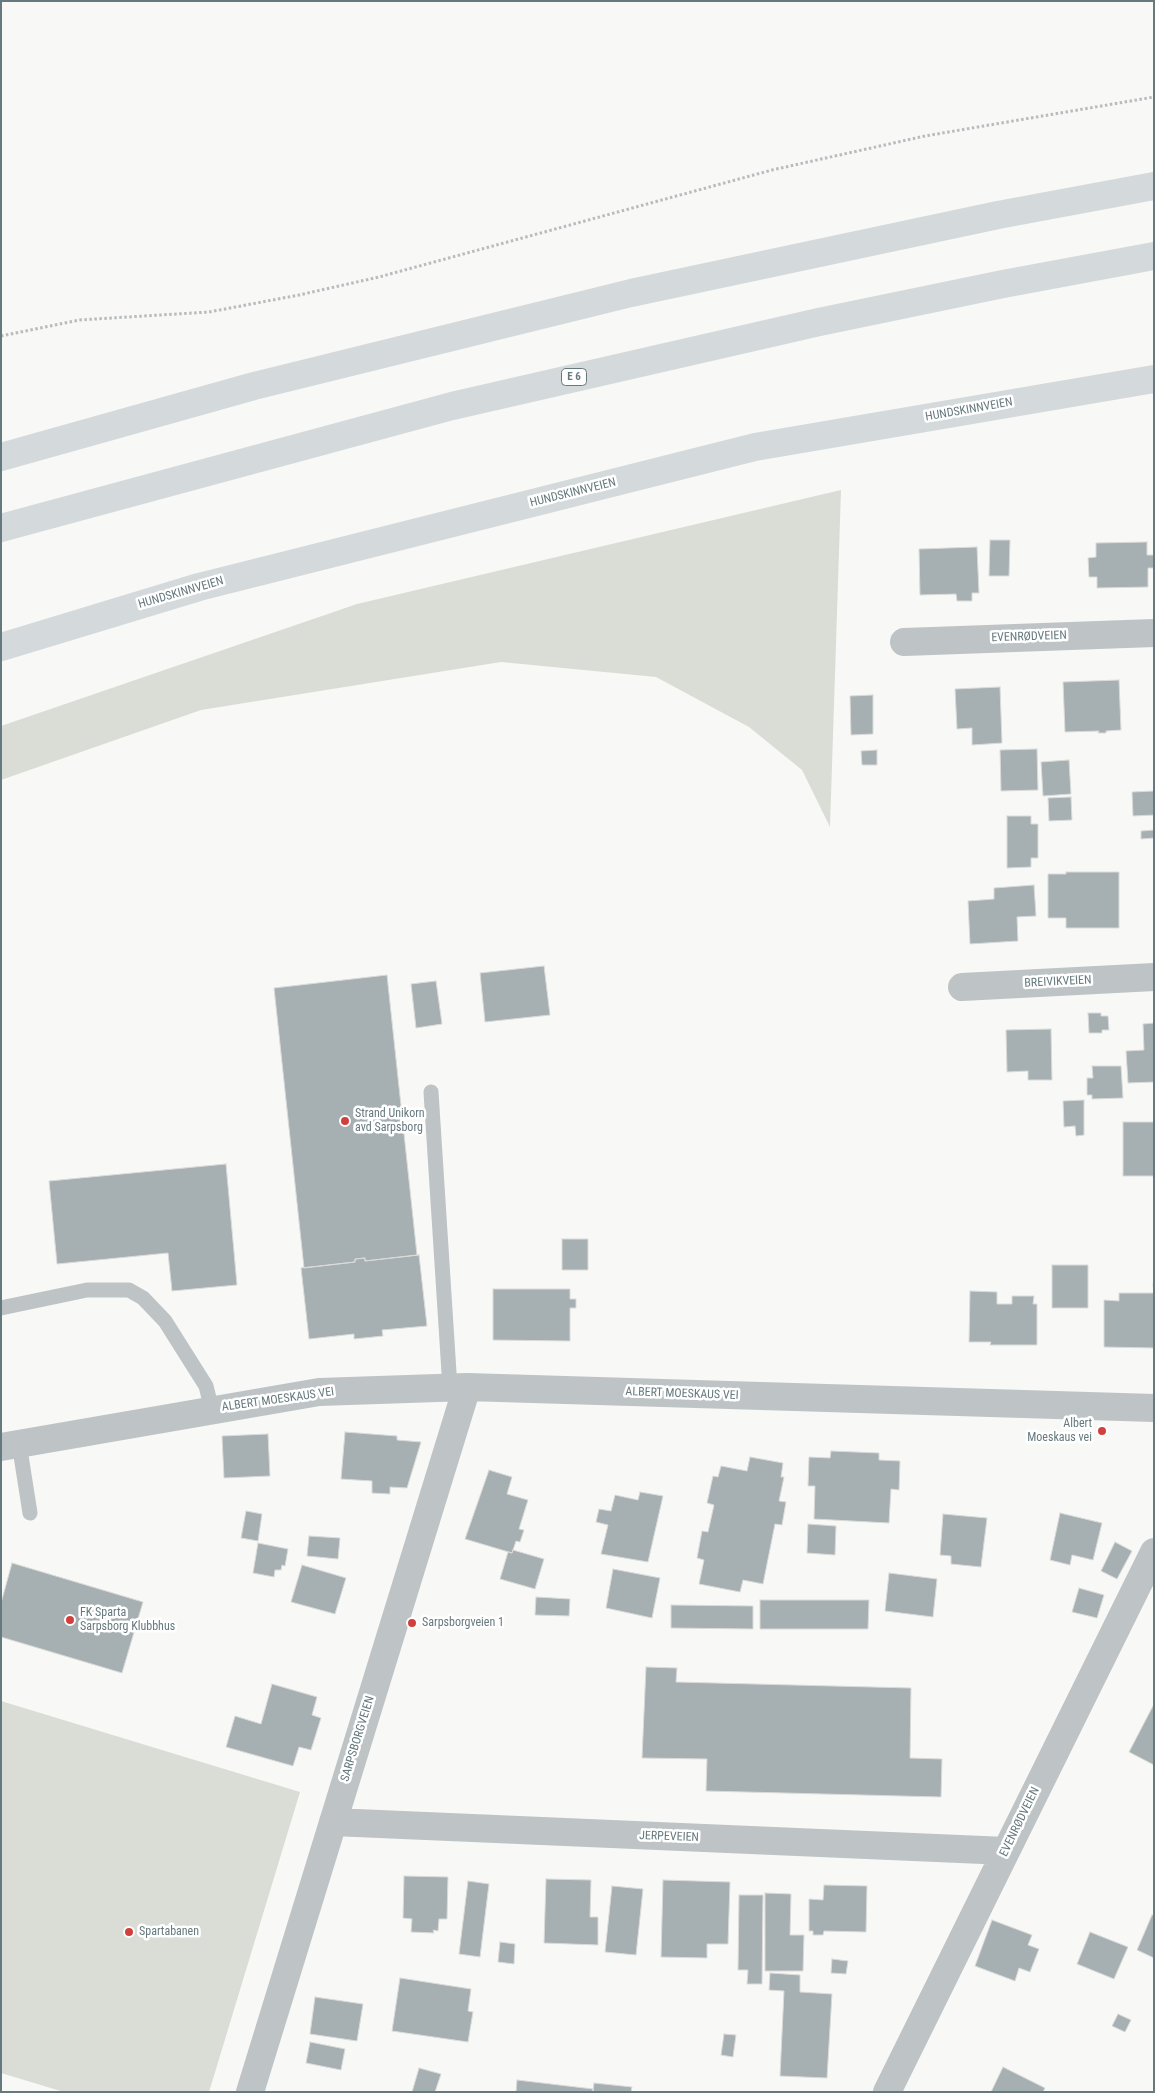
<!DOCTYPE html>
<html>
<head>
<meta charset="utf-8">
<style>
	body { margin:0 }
	#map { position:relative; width:1155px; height:2093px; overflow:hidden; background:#f8f8f6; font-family:"Roboto Condensed",sans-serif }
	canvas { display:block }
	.frame { position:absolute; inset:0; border:2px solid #66797e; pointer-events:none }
</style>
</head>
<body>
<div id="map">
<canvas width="1155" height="2093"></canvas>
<div class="frame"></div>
</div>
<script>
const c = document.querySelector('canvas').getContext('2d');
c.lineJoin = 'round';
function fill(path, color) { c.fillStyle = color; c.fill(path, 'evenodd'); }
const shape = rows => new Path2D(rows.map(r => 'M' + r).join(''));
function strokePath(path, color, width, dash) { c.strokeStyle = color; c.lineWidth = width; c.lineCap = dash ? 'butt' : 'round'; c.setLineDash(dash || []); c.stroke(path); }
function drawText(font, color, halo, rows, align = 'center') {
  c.font = font + ' "Roboto Condensed",sans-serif'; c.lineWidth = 5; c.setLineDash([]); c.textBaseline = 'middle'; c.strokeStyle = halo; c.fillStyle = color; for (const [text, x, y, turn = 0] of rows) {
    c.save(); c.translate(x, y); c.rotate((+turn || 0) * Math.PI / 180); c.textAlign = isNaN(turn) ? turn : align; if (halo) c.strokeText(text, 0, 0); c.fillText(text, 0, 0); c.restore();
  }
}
fill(shape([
	[841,490,830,827,802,770,749,727,656,677,501,662,201,710,1,780,1,726,357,604],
	[1,1701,300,1792,209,2092,64,2092,1,2073]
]), '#daddd6');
const building = shape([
	[990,540,1010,540,1009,576,989,576,990,540],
	[1147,542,1147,555,1154,555,1154,568,1148,568,1148,587,1097,588,1097,577,1089,577,1088,558,1096,557,1096,543,1147,542],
	[977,547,979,593,972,593,972,601,957,601,956,594,920,595,919,549,977,547],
	[1119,680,1121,730,1106,731,1106,733,1098,733,1099,731,1065,732,1063,682,1119,680],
	[1000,687,1002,743,972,745,972,728,957,729,955,689,1000,687],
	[873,695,873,734,851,735,850,696,873,695],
	[1037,749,1038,790,1001,791,1000,750,1037,749],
	[877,750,877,765,862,765,861,751,877,750],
	[1069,760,1071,794,1043,796,1041,762,1069,760],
	[1154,791,1154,815,1133,816,1132,792,1154,791],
	[1071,797,1072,820,1049,821,1048,798,1071,797],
	[1007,816,1031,816,1031,824,1038,824,1038,858,1031,858,1031,867,1007,868,1007,816],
	[1154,830,1154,838,1141,839,1141,831,1154,830],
	[1066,872,1119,872,1119,928,1066,928,1066,918,1048,918,1048,874,1066,874,1066,872],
	[1034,885,1036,916,1017,917,1018,941,970,944,968,901,994,899,994,888,1034,885],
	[544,966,550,1015,485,1022,480,973,544,966],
	[387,975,417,1255,365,1261,365,1258,355,1259,355,1262,304,1268,274,988,387,975],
	[436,981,442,1024,416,1028,411,984,436,981],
	[1088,1013,1101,1013,1101,1016,1108,1016,1109,1030,1102,1030,1102,1033,1089,1033,1088,1013],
	[1154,1023,1154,1082,1128,1083,1126,1051,1144,1050,1143,1024,1154,1023],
	[1051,1029,1052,1080,1028,1080,1028,1071,1007,1072,1006,1030,1051,1029],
	[1092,1066,1121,1066,1123,1098,1092,1099,1092,1095,1087,1095,1087,1078,1093,1078,1092,1066],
	[1084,1100,1084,1135,1076,1136,1075,1126,1064,1127,1063,1101,1084,1100],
	[1123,1122,1154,1122,1154,1176,1123,1176,1123,1122],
	[226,1164,237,1285,172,1291,168,1253,57,1264,49,1181,226,1164],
	[562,1239,588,1239,588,1270,562,1270,562,1239],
	[419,1255,427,1326,382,1330,383,1336,354,1339,354,1334,309,1339,301,1268,355,1262,355,1259,365,1258,365,1261,419,1255],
	[1052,1265,1088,1265,1088,1308,1052,1308,1052,1265],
	[1153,1284,1154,1284,1154,1348,1104,1347,1104,1300,1119,1301,1119,1293,1154,1293,1153,1284],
	[493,1289,570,1289,570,1299,576,1299,576,1308,570,1308,570,1341,493,1340,493,1289],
	[970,1291,997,1292,997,1304,1012,1304,1012,1296,1034,1296,1033,1304,1037,1304,1037,1345,990,1345,991,1342,969,1342,970,1291],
	[345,1432,397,1436,397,1440,421,1442,407,1488,390,1487,390,1494,372,1493,372,1481,341,1479,345,1432],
	[268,1434,270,1476,224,1478,222,1436,268,1434],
	[831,1451,879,1453,879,1460,900,1461,899,1490,891,1489,889,1523,814,1519,815,1486,808,1486,809,1457,830,1458,831,1451],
	[750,1457,783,1463,781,1477,784,1477,779,1501,786,1502,782,1525,775,1524,763,1584,743,1580,740,1592,699,1584,704,1560,697,1558,702,1531,708,1532,714,1505,707,1503,713,1476,718,1477,721,1466,747,1471,750,1457],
	[489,1470,512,1477,507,1494,528,1500,519,1529,524,1530,520,1542,516,1541,512,1553,465,1539,489,1470],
	[640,1492,663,1496,648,1562,601,1554,608,1525,596,1522,599,1509,611,1511,615,1495,638,1500,640,1492],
	[246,1511,262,1514,258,1541,241,1538,246,1511],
	[1060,1513,1102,1523,1093,1560,1072,1555,1070,1565,1050,1560,1060,1513],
	[943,1514,987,1518,981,1567,951,1564,951,1556,940,1555,943,1514],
	[808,1524,836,1526,835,1555,807,1553,808,1524],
	[309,1536,340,1538,338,1559,307,1556,309,1536],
	[1115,1542,1132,1551,1117,1579,1101,1571,1115,1542],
	[258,1543,288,1549,285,1566,282,1565,281,1570,275,1570,274,1577,253,1573,258,1543],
	[513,1550,544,1559,535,1589,500,1579,508,1552,512,1553,513,1550],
	[12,1563,143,1602,122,1673,1,1637,1,1603,12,1563],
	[302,1565,346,1578,335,1614,291,1602,302,1565],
	[613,1569,660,1578,652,1618,606,1608,613,1569],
	[889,1573,937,1579,933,1617,885,1611,889,1573],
	[1079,1588,1104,1595,1097,1618,1072,1612,1079,1588],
	[536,1597,570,1599,569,1616,535,1615,536,1597],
	[760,1600,869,1600,868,1629,760,1629,760,1600],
	[671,1605,753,1606,753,1629,671,1628,671,1605],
	[646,1667,677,1668,676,1682,911,1688,910,1758,942,1759,941,1797,706,1791,707,1759,642,1758,646,1667],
	[272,1684,317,1697,312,1715,321,1718,311,1750,299,1747,293,1766,226,1747,235,1716,261,1724,272,1684],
	[1154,1704,1154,1765,1129,1752,1154,1704],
	[404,1876,448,1877,447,1919,439,1919,438,1931,433,1930,434,1933,411,1932,412,1919,403,1918,404,1876],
	[546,1879,591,1880,590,1917,598,1917,598,1945,544,1943,546,1879],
	[663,1880,730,1882,728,1944,707,1944,707,1958,661,1957,663,1880],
	[468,1881,489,1884,480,1957,459,1954,468,1881],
	[824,1885,867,1886,866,1932,824,1931,823,1935,813,1935,813,1931,809,1931,809,1899,823,1900,824,1885],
	[612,1886,643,1889,636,1955,605,1952,612,1886],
	[765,1893,791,1894,790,1935,804,1935,803,1971,765,1971,765,1893],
	[739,1895,763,1895,762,1984,747,1984,748,1970,738,1970,739,1895],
	[1152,1915,1154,1915,1154,1958,1137,1950,1152,1915],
	[992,1920,1032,1935,1028,1945,1039,1949,1030,1972,1019,1968,1015,1981,975,1966,992,1920],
	[1090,1932,1128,1947,1114,1979,1077,1964,1090,1932],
	[500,1942,515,1944,514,1964,498,1962,500,1942],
	[832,1959,848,1961,846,1974,831,1973,832,1959],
	[770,1973,800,1975,800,1992,832,1994,827,2078,780,2076,784,1991,769,1990,770,1973],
	[400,1978,471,1989,468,2011,473,2012,468,2042,392,2031,400,1978],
	[315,1997,363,2004,357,2041,310,2034,315,1997],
	[1118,2014,1131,2020,1125,2032,1112,2026,1118,2014],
	[724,2034,736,2035,733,2057,721,2055,724,2034],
	[310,2042,345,2049,341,2070,306,2063,310,2042],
	[1003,2067,1045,2088,1043,2092,991,2092,1003,2067],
	[419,2068,441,2074,435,2092,412,2092,419,2068],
	[517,2080,593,2089,592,2092,516,2092,517,2080],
	[594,2083,632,2087,631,2092,593,2092,594,2083]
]);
fill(building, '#a6b0b2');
strokePath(building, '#dadad8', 1);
strokePath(shape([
	[1,336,79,320,209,312,299,295,379,277,772,170,925,136,1154,97]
]), '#b8bcbe', 3, [2.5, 2.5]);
strokePath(shape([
	[431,1092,450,1388],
	[1,1308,87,1290,129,1290,143,1298,165,1321,206,1386,212,1410],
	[19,1443,30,1513]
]), '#bec3c5', 15);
strokePath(shape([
	[904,642,1154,633],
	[962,987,1154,977],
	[1,1447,319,1392,467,1387,1154,1408],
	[333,1822,1006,1851],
	[250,2092,467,1387],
	[887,2092,1154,1552]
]), '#bec3c5', 28);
strokePath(shape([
	[1,647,199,587,755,447,1154,379]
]), '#d4d9db', 28);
strokePath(shape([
	[1,457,254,386,631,293,998,215,1154,186],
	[1,528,452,406,819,322,1003,284,1154,256]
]), '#d4d9db', 28);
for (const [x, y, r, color] of [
	[345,1121,5,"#d1403e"],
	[1102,1431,5,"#d1403e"],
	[70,1620,5,"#d1403e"],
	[412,1623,5,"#d1403e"],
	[129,1932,5,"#d1403e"]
]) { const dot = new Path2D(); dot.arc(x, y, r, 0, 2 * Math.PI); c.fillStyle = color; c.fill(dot); strokePath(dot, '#fff', 2); }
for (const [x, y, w] of [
	[574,377,25]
]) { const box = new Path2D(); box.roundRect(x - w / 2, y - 8.5, w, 17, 4); c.fillStyle = '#fff'; c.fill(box); strokePath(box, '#66797e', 1); }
drawText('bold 11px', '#66797e', null, [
	["E 6",574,377]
]);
drawText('12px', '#66797e', '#fff', [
	["HUNDSKINNVEIEN",969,410,-10],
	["HUNDSKINNVEIEN",573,493,-14],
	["HUNDSKINNVEIEN",181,593,-16],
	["EVENRØDVEIEN",1029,637,-2],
	["BREIVIKVEIEN",1058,982,-3],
	["ALBERT MOESKAUS VEI",682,1394,2],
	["ALBERT MOESKAUS VEI",278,1400,-8],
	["SARPSBORGVEIEN",358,1739,-73],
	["EVENRØDVEIEN",1020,1822,-64],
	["JERPEVEIEN",669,1837,2]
]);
drawText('12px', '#66797e', '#fff', [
	["Strand Unikorn",355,1114],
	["avd Sarpsborg",355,1128],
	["Albert",1092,1424,"right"],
	["Moeskaus vei",1092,1438,"right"],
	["FK Sparta",80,1613],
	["Sarpsborg Klubbhus",80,1627],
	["Sarpsborgveien 1",422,1623],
	["Spartabanen",139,1932]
], 'left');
</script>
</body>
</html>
